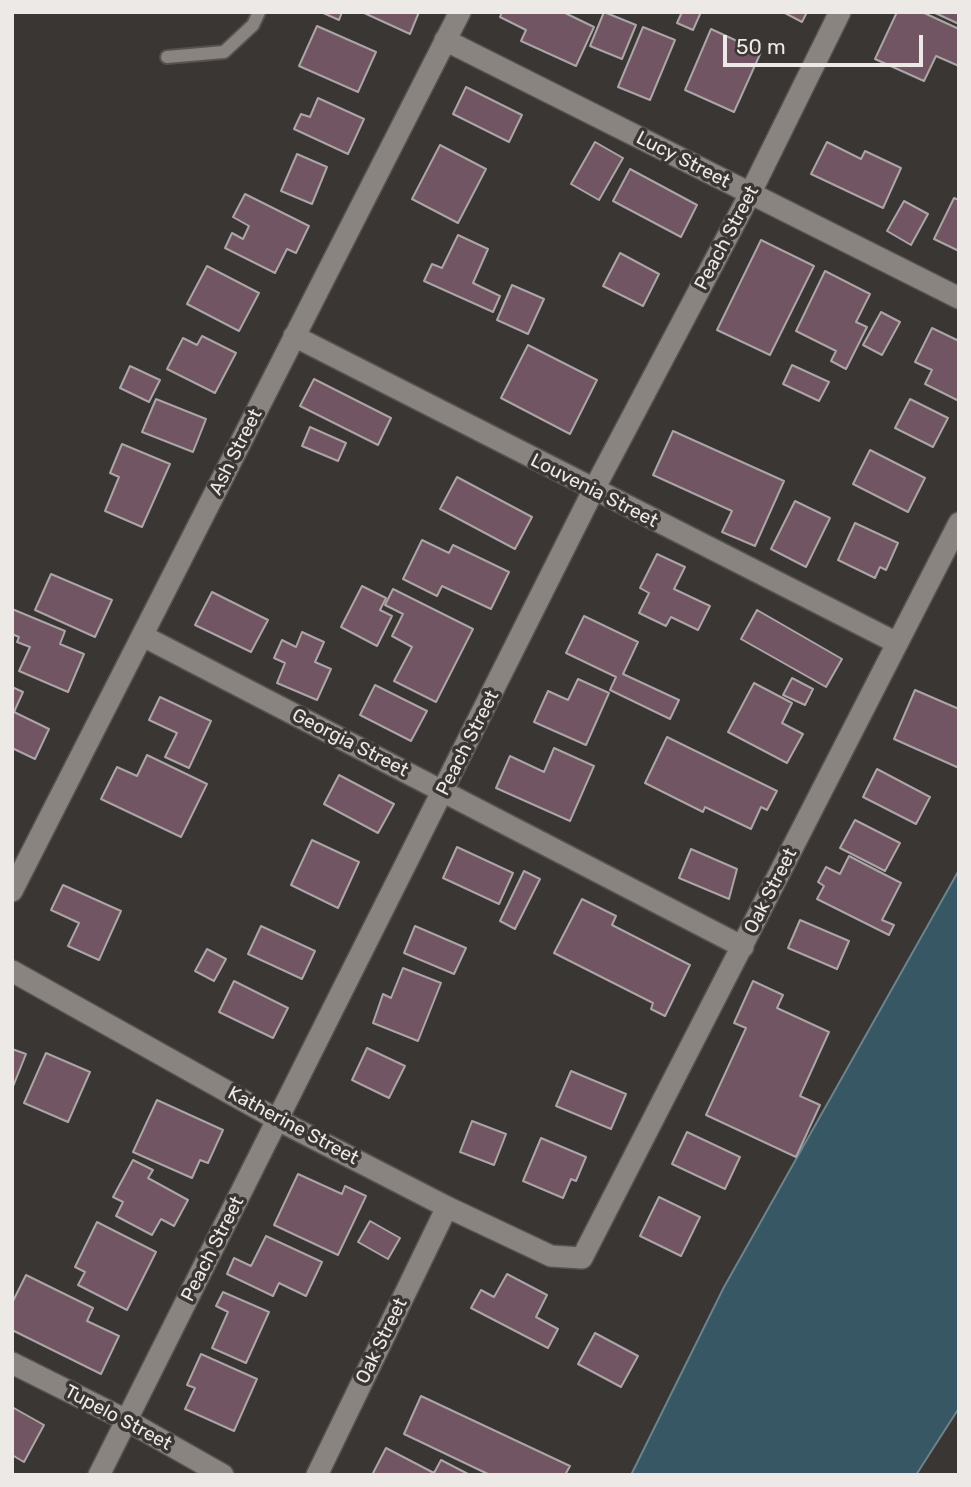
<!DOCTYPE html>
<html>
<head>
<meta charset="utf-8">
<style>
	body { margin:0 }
	#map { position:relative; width:971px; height:1487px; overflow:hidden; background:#3a3633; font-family:Rubik,sans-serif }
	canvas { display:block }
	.frame { position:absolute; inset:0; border:14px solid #ece9e7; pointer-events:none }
	.scale { position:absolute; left:723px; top:35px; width:200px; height:32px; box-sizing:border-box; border:4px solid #ece9e7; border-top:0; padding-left:9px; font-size:21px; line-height:24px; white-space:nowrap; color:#ece9e7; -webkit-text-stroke:5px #3a3633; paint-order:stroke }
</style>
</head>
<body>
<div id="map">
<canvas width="971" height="1487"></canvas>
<div class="frame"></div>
<div class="scale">50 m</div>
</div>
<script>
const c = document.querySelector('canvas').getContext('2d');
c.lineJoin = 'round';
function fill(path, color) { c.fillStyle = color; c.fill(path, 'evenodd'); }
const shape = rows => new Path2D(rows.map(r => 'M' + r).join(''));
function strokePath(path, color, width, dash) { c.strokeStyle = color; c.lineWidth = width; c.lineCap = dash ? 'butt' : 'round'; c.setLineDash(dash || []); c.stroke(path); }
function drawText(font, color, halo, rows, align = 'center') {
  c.font = font + ' Rubik,sans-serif'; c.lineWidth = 7; c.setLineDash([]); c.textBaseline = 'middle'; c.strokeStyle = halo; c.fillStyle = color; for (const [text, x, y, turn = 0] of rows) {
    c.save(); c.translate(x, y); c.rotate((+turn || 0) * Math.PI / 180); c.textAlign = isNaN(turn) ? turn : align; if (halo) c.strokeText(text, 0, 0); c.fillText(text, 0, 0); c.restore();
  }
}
const water = shape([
	[959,870,959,1408,916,1475,631,1475,724,1287,959,870]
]);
fill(water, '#375765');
strokePath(water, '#6d838c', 2);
const building = shape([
	[321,12,342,12,339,20,321,12],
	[362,12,419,12,410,34,362,12],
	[502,12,563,12,594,27,576,66,521,41,526,30,500,17,502,12],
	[604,12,636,25,622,59,590,46,604,12],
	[682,12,701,12,693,30,677,23,682,12],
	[783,12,807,12,802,22,783,12],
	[897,12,922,12,959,29,959,66,936,56,924,81,875,59,897,12],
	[933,12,959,12,959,24,933,12],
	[317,26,376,52,358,92,299,66,317,26],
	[643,27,675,40,650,100,618,87,643,27],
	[711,29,761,52,734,112,685,90,711,29],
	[466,87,522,115,509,142,453,114,466,87],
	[318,98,364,119,348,154,294,129,301,114,310,117,318,98],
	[595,142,623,158,599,200,571,184,595,142],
	[827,142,861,159,865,151,901,168,883,208,811,174,827,142],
	[440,145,486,169,458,223,412,199,440,145],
	[297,154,327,167,312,204,281,191,297,154],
	[630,169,697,205,681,237,613,201,630,169],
	[245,194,309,226,296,253,287,249,275,273,225,248,232,233,243,239,249,226,233,217,245,194],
	[954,198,959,200,959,251,934,239,954,198],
	[904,201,928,214,911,245,887,231,904,201],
	[458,235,488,249,473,283,500,296,493,312,424,281,432,264,442,268,458,235],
	[761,240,814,266,770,355,717,330,761,240],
	[620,253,659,274,643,306,603,286,620,253],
	[207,266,259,293,239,331,187,304,207,266],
	[825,271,870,294,856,322,867,327,846,369,831,361,836,351,796,331,825,271],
	[512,285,544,299,528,334,497,320,512,285],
	[881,312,900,322,882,355,863,345,881,312],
	[932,328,959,341,959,401,925,384,932,370,915,362,932,328],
	[202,336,236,353,215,393,167,369,183,338,197,345,202,336],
	[528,345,597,380,570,434,501,398,528,345],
	[792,365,829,382,819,401,783,384,792,365],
	[130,366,160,380,149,402,120,388,130,366],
	[314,379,391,418,378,445,300,406,314,379],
	[156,399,206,419,193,452,142,432,156,399],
	[910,399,948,418,933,447,895,428,910,399],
	[310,427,346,443,338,461,302,446,310,427],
	[673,431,784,481,755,546,722,532,732,511,653,475,673,431],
	[122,444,170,464,142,527,105,511,119,477,110,473,122,444],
	[870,450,925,478,908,512,853,484,870,450],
	[457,477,532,517,515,549,440,509,457,477],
	[795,501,830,518,806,567,771,549,795,501],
	[855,523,898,543,886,570,880,567,875,578,838,560,855,523],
	[422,540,449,553,453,545,509,572,491,609,442,586,437,596,403,579,422,540],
	[657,554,685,567,674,589,710,606,698,630,671,617,666,626,639,613,649,593,640,588,657,554],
	[51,574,112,600,95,637,35,610,51,574],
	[362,586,386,598,380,610,392,616,377,646,341,627,362,586],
	[393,589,473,629,436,702,394,681,412,647,392,636,403,614,385,605,393,589],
	[212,592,268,620,251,652,195,625,212,592],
	[12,609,65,631,60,644,84,654,68,692,19,671,30,647,17,642,19,637,12,634,12,609],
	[757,610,842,659,826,687,741,639,757,610],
	[584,616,638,642,623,674,679,700,670,719,610,690,616,677,566,653,584,616],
	[302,632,324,642,315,662,331,669,317,700,277,683,285,663,274,658,282,640,296,647,302,632],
	[792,678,813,689,805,705,783,695,792,678],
	[578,679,609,693,586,745,534,722,548,691,568,700,578,679],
	[754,683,792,703,782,723,803,734,787,763,728,732,754,683],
	[375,685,427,711,411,741,360,715,375,685],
	[12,687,23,692,14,712,49,729,35,759,12,748,12,687],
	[915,690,959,709,959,768,894,739,915,690],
	[160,697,211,721,189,768,165,757,177,733,149,720,160,697],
	[667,737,777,791,767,810,761,807,751,829,705,807,703,812,645,783,667,737],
	[554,748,594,766,570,821,496,788,510,756,544,772,554,748],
	[147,755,207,784,181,837,101,799,117,767,137,776,147,755],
	[877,769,930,797,916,824,863,797,877,769],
	[339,775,394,804,378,833,324,804,339,775],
	[855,820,900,843,885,871,840,848,855,820],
	[312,840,359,862,338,908,291,885,312,840],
	[457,847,513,873,499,904,443,878,457,847],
	[691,849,737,869,729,899,679,878,691,849],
	[849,856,901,883,882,920,894,925,889,935,817,899,824,886,818,882,826,867,840,874,849,856],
	[524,871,540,879,515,929,500,921,524,871],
	[63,885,121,911,99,960,68,946,79,923,51,910,63,885],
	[582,899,616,916,612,925,690,965,665,1016,651,1009,653,1003,554,953,582,899],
	[800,920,849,941,837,969,788,948,800,920],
	[261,926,315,951,302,979,248,954,261,926],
	[415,926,466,948,454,974,404,953,415,926],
	[207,949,226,959,214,981,195,971,207,949],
	[403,968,441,983,418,1041,373,1023,383,994,391,998,403,968],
	[234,981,288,1008,273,1038,219,1012,234,981],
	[753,981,783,995,777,1008,829,1032,800,1096,820,1105,796,1157,706,1115,746,1028,734,1023,753,981],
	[367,1048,405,1066,389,1098,352,1080,367,1048],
	[12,1049,26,1054,12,1089,12,1049],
	[46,1053,90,1072,68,1122,24,1103,46,1053],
	[571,1071,626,1094,611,1129,556,1106,571,1071],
	[157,1100,223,1130,208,1163,200,1160,192,1178,133,1152,157,1100],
	[472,1121,506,1134,494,1165,460,1152,472,1121],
	[687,1132,740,1157,725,1189,672,1164,687,1132],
	[541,1138,586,1157,576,1181,571,1179,563,1198,523,1181,541,1138],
	[133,1160,153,1170,148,1178,188,1200,174,1226,161,1219,152,1235,116,1216,123,1202,113,1197,133,1160],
	[298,1174,342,1194,345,1186,366,1196,338,1255,274,1225,298,1174],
	[659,1197,700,1217,681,1256,640,1236,659,1197],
	[370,1221,400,1238,388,1259,358,1242,370,1221],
	[97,1222,156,1252,127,1310,78,1285,85,1272,75,1267,97,1222],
	[266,1236,322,1262,306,1296,279,1283,273,1296,227,1274,234,1258,251,1266,266,1236],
	[507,1274,547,1295,536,1317,558,1329,548,1348,471,1308,481,1290,494,1297,507,1274],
	[26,1275,93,1308,87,1321,119,1336,101,1374,12,1330,12,1303,26,1275],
	[223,1292,269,1312,246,1363,212,1348,228,1312,216,1306,223,1292],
	[595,1333,638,1356,621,1387,578,1364,595,1333],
	[201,1354,257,1379,234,1431,185,1409,195,1388,187,1385,201,1354],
	[421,1396,570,1466,565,1475,490,1475,404,1434,421,1396],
	[12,1407,44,1425,24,1462,12,1455,12,1407],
	[386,1448,434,1473,441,1460,470,1475,372,1475,386,1448]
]);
fill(building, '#725562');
strokePath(building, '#aba5a7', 2);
const lane = shape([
	[167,57,224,52,253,25,259,12]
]);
const street = shape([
	[445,40,959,298],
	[294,336,897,643],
	[143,636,743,947],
	[12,891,460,12],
	[12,971,278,1120,447,1207,551,1256,582,1258,959,523],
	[12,1363,126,1420,223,1475],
	[99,1475,593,491,750,194,840,12],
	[317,1475,447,1207]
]);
strokePath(lane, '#565250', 16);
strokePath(street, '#565250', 24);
strokePath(lane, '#898480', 12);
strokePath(street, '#898480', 21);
drawText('19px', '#ece9e7', '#3a3633', [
	["Lucy Street",683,160,27],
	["Peach Street",727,238,-62],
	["Ash Street",236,452,-63],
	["Louvenia Street",594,491,27],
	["Georgia Street",350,743,27],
	["Peach Street",468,743,-63],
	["Oak Street",771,891,-63],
	["Katherine Street",293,1126,28],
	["Peach Street",213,1249,-63],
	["Oak Street",382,1341,-64],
	["Tupelo Street",118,1418,28]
]);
</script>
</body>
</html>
